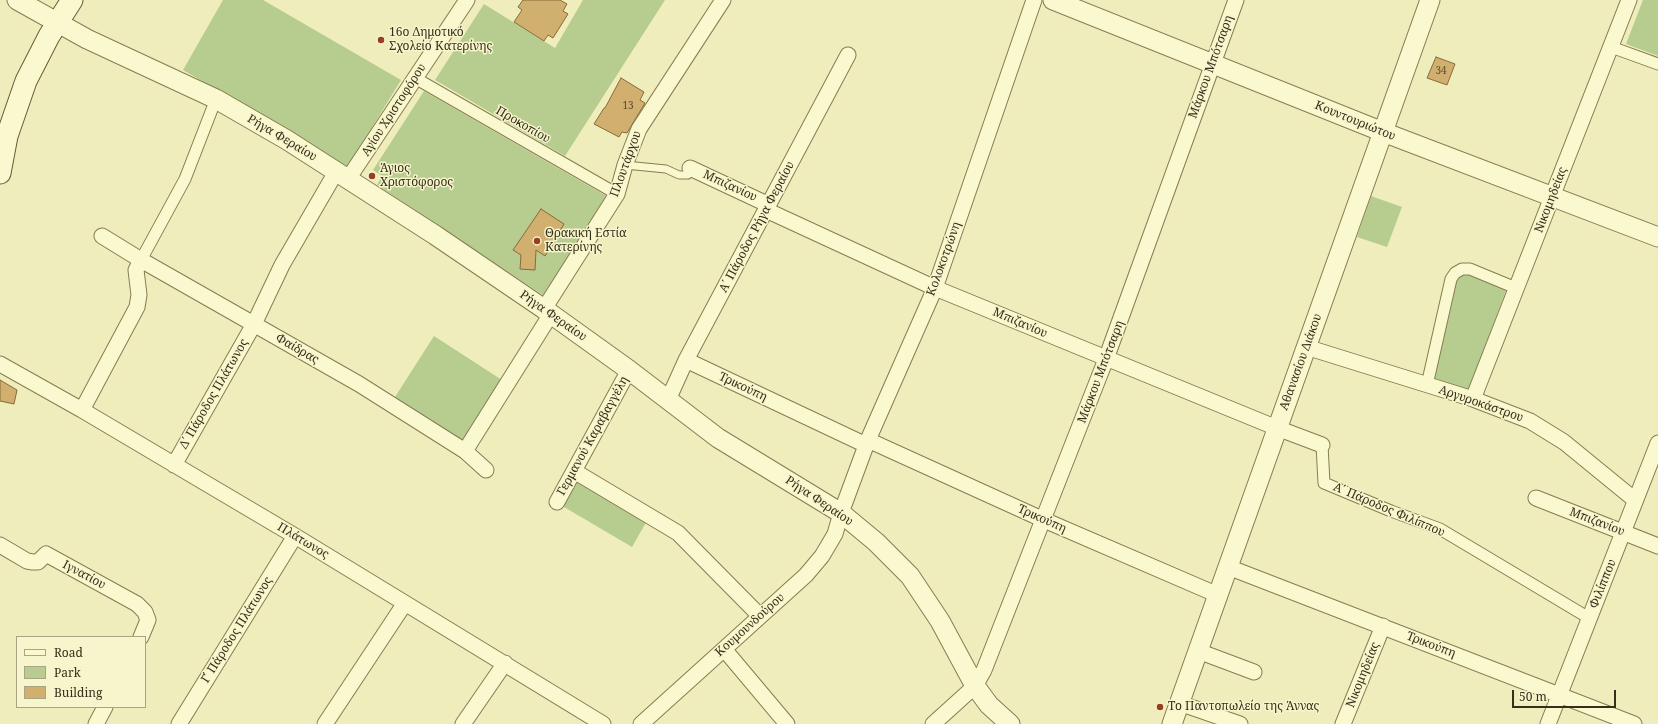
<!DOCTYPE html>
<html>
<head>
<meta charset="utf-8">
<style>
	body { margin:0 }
	#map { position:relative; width:1658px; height:724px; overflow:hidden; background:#efedbb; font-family:"Noto Serif",serif }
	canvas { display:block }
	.legend { position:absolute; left:16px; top:636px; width:130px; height:72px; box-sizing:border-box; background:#f7f5cb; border:1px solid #a9a584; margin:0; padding:5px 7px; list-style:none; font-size:12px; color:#352e1a }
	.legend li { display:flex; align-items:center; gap:8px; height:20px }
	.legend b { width:20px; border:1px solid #a9a584 }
	.scale { position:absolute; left:1512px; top:690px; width:104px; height:18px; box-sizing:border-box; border:2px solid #352e1a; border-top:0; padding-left:5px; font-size:12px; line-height:14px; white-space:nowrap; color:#352e1a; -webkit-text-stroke:3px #f7f5cb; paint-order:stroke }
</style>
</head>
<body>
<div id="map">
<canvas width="1658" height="724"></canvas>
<ul class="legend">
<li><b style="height:5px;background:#faf8ce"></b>Road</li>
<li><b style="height:11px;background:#b7cd8f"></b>Park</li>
<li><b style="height:11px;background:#d0af6f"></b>Building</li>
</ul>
<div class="scale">50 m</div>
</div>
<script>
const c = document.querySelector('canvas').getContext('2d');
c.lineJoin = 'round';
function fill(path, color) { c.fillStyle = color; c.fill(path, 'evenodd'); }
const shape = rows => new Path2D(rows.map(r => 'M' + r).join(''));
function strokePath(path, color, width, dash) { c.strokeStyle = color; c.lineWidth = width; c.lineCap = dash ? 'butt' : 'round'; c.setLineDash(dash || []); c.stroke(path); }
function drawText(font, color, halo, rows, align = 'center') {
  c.font = font + ' "Noto Serif",serif'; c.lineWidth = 3; c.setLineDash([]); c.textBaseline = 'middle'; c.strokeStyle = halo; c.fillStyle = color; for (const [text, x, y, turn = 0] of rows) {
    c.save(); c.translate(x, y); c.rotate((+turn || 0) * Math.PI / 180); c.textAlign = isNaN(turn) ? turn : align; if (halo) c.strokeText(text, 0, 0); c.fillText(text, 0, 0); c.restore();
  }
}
fill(shape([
	[223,0,263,0,401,80,348,167,183,70],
	[583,0,665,0,565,156,435,80,484,4,555,48],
	[1643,0,1658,0,1658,56,1626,44],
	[424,91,608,197,543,295,377,185,382,176,373,170],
	[1371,196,1402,207,1387,247,1357,237],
	[1465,273,1507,288,1468,392,1433,381,1456,282,1460,276],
	[434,336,502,380,463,441,395,397],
	[575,476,648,519,632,547,559,504]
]), '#b7cd8f');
const building = shape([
	[523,0,560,0,567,4,563,11,568,14,553,38,548,35,544,41,514,22,522,10,518,7,523,0],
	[1436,57,1455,64,1447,85,1427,78,1436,57],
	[621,78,644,92,640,100,645,103,627,133,622,132,619,137,594,124,604,108,605,108,621,78],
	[541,209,564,224,560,231,561,232,545,256,536,250,535,270,520,269,521,255,513,250,541,209],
	[0,380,17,390,14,404,0,401,0,380]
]);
fill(building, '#d0af6f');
strokePath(building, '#876b39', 1);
const service = shape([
	[625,165,666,169,679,175,688,175,695,170]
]);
const pedestrian = shape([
	[1611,47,1658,64],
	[415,78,617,194],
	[141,260,185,179,216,99],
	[1427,385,1451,279,1455,273,1462,269,1470,269,1516,288],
	[1322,445,1324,483,1391,511,1440,529,1589,618]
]);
const minor = shape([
	[690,168,769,205],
	[348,179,467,0],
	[766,210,935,288,1277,428,1322,445],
	[102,236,141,260,359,384,465,451,486,470],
	[544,309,617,194,625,165,639,129,723,0],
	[1306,347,1473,399,1530,421,1564,442,1635,500],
	[686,360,866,445],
	[0,364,82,410,295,536,603,724],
	[1473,399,1629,0],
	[668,400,686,360,848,55],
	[82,410,137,307,139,295,136,270,141,260],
	[868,440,1044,520,1218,595],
	[465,451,551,314],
	[174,465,254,324,282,265,336,172],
	[574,471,678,533,760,616],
	[1536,498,1658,546],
	[557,502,629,370],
	[0,545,27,561,33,562,38,562,46,554,137,604,145,612,148,620,141,637],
	[1228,567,1634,724],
	[724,649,787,724],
	[1198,651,1254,672],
	[1179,703,1240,724],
	[96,724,105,707],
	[179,724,295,536],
	[325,724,405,603],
	[463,724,505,663],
	[641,724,806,575,822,556,835,534,841,513,868,440,935,288,1034,0],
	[933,724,975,686,984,670,1106,359,1236,0],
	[1343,724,1383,626],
	[1548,724,1658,443]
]);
const tertiary = shape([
	[17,0,87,39,216,99,287,140,435,235,544,309,629,370,718,438,841,513,876,542,910,576,940,621,975,686,989,705,1010,724],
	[1053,0,1383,132,1658,237],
	[1172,724,1430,0]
]);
const secondary = shape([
	[0,173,7,136,26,81,49,36,72,0]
]);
strokePath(service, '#877c54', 9);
strokePath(pedestrian, '#877c54', 13);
strokePath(minor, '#877c54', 17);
strokePath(tertiary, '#877c54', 21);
strokePath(secondary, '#685c38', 23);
strokePath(service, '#faf8ce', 7);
strokePath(pedestrian, '#faf8ce', 11);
strokePath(minor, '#faf8ce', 15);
strokePath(tertiary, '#faf8ce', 19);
strokePath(secondary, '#faf8ce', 21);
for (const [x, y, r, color] of [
	[381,40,4,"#983e22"],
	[372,176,4,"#983e22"],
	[537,241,4,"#983e22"],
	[1160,707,4,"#983e22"]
]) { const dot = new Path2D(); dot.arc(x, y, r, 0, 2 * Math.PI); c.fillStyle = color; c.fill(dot); strokePath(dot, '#f7f5cb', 1.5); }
drawText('10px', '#5c4e2f', null, [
	["34",1441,71],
	["13",628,106]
]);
drawText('12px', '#352e1a', '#f7f5cb', [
	["16ο Δημοτικό",389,33],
	["Σχολείο Κατερίνης",389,47],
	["Άγιος",380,169],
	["Χριστόφορος",380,183],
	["Θρακική Εστία",545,234],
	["Κατερίνης",545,248],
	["Το Παντοπωλείο της Άννας",1168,707]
], 'left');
drawText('12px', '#352e1a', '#f7f5cb', [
	["Μάρκου Μπότσαρη",1211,67,-70],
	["Αγίου Χριστοφόρου",394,110,-57],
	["Κουντουριώτου",1355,121,22],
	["Προκοπίου",523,125,30],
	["Ρήγα Φεραίου",282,138,31],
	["Πλουτάρχου",626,164,-70],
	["Μπιζανίου",730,186,25],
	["Νικομηδείας",1551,200,-69],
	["Α΄ Πάροδος Ρήγα Φεραίου",757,227,-62],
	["Κολοκοτρώνη",944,259,-70],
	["Ρήγα Φεραίου",553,316,35],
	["Μπιζανίου",1020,323,23],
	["Φαίδρας",297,349,30],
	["Αθανασίου Διάκου",1301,362,-70],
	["Μάρκου Μπότσαρη",1101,372,-69],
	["Τρικούπη",743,387,25],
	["Δ΄ Πάροδος Πλάτωνος",214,394,-60],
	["Αργυροκάστρου",1481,404,19],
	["Γερμανού Καραβαγγέλη",593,436,-61],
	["Ρήγα Φεραίου",819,501,34],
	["Α΄ Πάροδος Φιλίππου",1389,510,23],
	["Τρικούπη",1042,519,24],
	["Μπιζανίου",1597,522,21],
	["Πλάτωνος",303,541,31],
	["Ιγνατίου",84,575,28],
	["Φιλίππου",1603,584,-68],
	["Κουμουνδούρου",750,625,-42],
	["Γ΄ Πάροδος Πλάτωνος",237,630,-58],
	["Τρικούπη",1431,645,21],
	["Νικομηδείας",1363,675,-68]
]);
</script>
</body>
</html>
